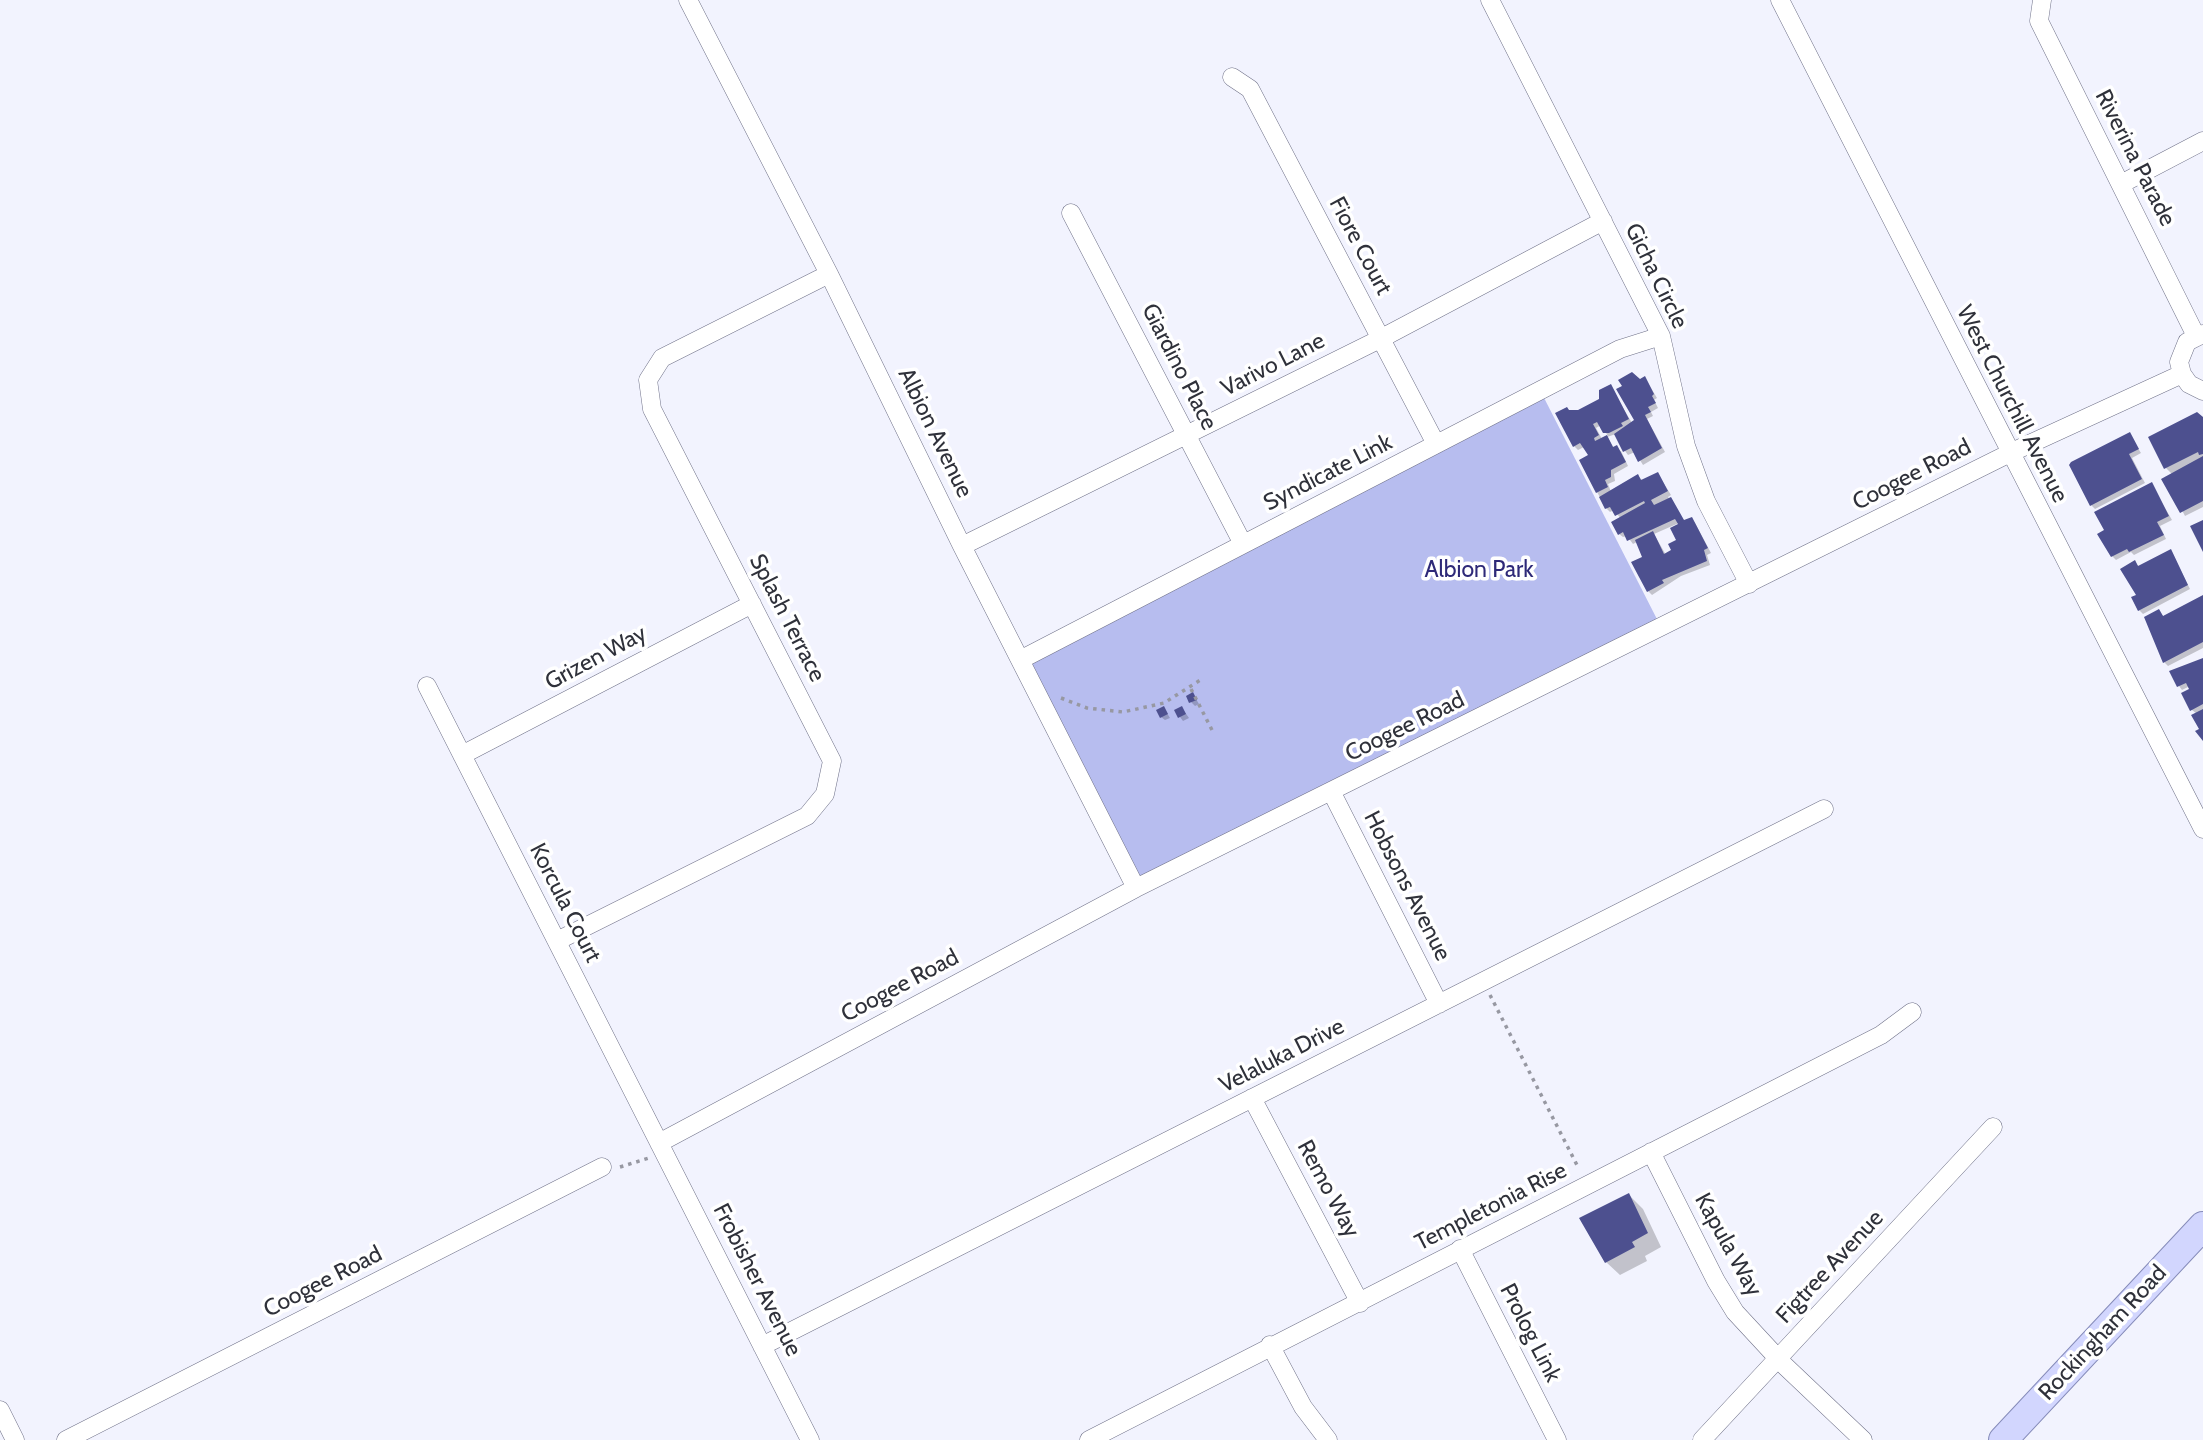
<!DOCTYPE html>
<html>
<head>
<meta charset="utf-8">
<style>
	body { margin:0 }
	canvas { display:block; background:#f2f3fe }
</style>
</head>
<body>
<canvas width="2203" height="1440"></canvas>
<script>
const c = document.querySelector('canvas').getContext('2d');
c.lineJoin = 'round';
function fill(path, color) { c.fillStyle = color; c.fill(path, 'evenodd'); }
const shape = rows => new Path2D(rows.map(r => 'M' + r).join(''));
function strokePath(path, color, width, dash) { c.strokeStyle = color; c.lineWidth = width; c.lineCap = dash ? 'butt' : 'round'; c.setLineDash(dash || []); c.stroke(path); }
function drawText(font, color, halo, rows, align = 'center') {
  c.font = font + ' Cabin,sans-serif'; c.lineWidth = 7; c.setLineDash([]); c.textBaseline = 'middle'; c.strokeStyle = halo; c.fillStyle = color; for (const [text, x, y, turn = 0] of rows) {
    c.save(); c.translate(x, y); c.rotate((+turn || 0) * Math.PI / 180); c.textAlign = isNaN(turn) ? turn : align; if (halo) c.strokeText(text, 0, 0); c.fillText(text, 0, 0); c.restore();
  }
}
fill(shape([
	[1540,390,1661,627,1136,888,1020,660]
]), '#b7bdef');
fill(shape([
	[1645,378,1657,398,1654,400,1658,408,1651,412,1653,416,1647,419,1665,452,1643,465,1635,452,1628,455,1625,451,1616,434,1607,437,1614,448,1621,451,1628,466,1614,474,1615,481,1608,484,1611,492,1638,476,1642,480,1658,474,1671,495,1668,497,1685,522,1691,519,1695,523,1711,553,1707,555,1710,565,1681,576,1652,595,1648,591,1644,558,1637,542,1633,544,1627,536,1623,537,1619,534,1621,519,1614,510,1610,512,1606,508,1597,492,1590,456,1584,447,1578,450,1574,446,1575,414,1600,400,1610,386,1632,423,1637,421,1640,381],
	[1601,425,1608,436,1602,439,1596,428],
	[1679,523,1679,541,1673,551,1666,555,1654,534],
	[2197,414,2203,417,2203,507,2185,516,2165,477,2172,474,2166,468],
	[2129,434,2141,453,2132,458,2145,483,2095,509,2091,505],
	[2151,484,2172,520,2160,526,2166,539,2134,555,2131,552,2116,560,2112,556],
	[2171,551,2190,589,2143,614,2139,610,2135,563,2140,567],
	[2203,597,2203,648,2168,666,2164,662,2159,611,2164,617],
	[2203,659,2203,739,2197,714,2192,710,2190,686,2182,690,2179,686],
	[1193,694,1199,704,1195,706,1191,702],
	[1164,708,1170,718,1165,720,1161,717],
	[1182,708,1189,718,1183,721,1180,717],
	[1629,1195,1643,1209,1661,1247,1645,1256,1647,1261,1620,1275,1606,1262]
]), '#0003');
fill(shape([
	[1632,372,1640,379,1645,376,1654,394,1652,396,1656,403,1648,407,1651,412,1645,415,1662,448,1638,462,1631,448,1623,452,1614,434,1634,420,1616,389,1622,386,1618,380],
	[1611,384,1629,419,1621,423,1623,426,1609,433,1603,433,1597,422,1593,424,1599,435,1594,438,1595,441,1607,435,1613,447,1617,445,1626,462,1611,470,1611,477,1605,480,1608,487,1596,493,1579,460,1588,455,1580,443,1573,447,1555,413,1567,407,1569,410,1578,410,1599,399,1599,390],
	[2197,412,2203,417,2203,454,2199,455,2198,452,2164,469,2148,437],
	[2130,432,2139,449,2129,454,2142,479,2090,506,2069,465,2071,462],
	[2203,456,2203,501,2180,513,2161,479],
	[1658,472,1668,491,1651,500,1654,505,1671,497,1684,520,1692,517,1708,548,1704,550,1707,561,1662,580,1664,583,1647,592,1631,562,1642,557,1635,540,1653,531,1664,554,1671,550,1668,544,1676,540,1670,528,1678,524,1675,519,1627,541,1623,532,1618,535,1611,522,1645,503,1644,501,1615,516,1610,507,1605,509,1599,497,1638,474,1641,480],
	[2152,482,2169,516,2157,522,2164,535,2129,552,2127,549,2111,557,2097,534,2104,530,2094,512],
	[2203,520,2203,552,2190,526],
	[2171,549,2188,585,2138,611,2131,597,2136,595,2120,569,2135,560,2138,566],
	[2203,595,2203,642,2163,663,2144,617,2159,609,2163,616],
	[2203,658,2203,704,2190,711,2181,693,2189,689,2186,683,2177,687,2169,671],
	[1193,692,1197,700,1189,703,1186,696],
	[1164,706,1168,714,1160,718,1156,710],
	[1182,706,1186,714,1178,718,1174,710],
	[2203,709,2203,741,2195,731,2199,729,2191,715],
	[1629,1193,1648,1233,1632,1242,1635,1247,1605,1263,1579,1218]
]), '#4d508f');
const street = shape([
	[688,0,829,274,962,546,1136,888],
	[1490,0,1661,336,1686,446,1706,501,1749,584],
	[1780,0,2203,829],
	[2042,0,2039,21,2196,336],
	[1232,77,1250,89,1436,444],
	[2121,184,2203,141],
	[1071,213,1243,544],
	[2203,334,2187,342,2179,362,2182,374,2189,384,2203,391],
	[962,546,1380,339,1603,221],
	[1020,660,1620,349,1661,336],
	[427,686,810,1440],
	[462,755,752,604],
	[1331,791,1439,1004],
	[557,941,807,816,825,794,832,761,652,409,648,380,662,358,829,274],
	[1252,1098,1360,1303],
	[659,1143,1136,888,2010,453,2182,374],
	[1651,1152,1716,1281,1735,1312,1785,1366,1863,1440],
	[1460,1249,1557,1440],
	[1270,1345,1303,1407,1328,1440],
	[762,1346,1824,809],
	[0,1410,15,1440],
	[66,1440,602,1167],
	[1089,1440,1881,1035,1912,1012],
	[1702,1440,1993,1127]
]);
const primary = shape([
	[2003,1440,2203,1226]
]);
strokePath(street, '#707289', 19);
strokePath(primary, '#858bb9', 30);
strokePath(shape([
	[1191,689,1212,730],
	[1061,698,1087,708,1123,712,1164,703,1202,679],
	[1490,995,1579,1169],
	[620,1167,649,1158]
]), '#9798a2', 3.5, [3.5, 5]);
strokePath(street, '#fff', 18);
strokePath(primary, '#d2d6fe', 28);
drawText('23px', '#2f313a', '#fff', [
	["Riverina Parade",2135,158,63],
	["Fiore Court",1360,246,62],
	["Gicha Circle",1656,276,64],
	["Varivo Lane",1273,365,-27],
	["Giardino Place",1179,367,63],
	["West Churchill Avenue",2012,404,63],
	["Albion Avenue",935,433,64],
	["Syndicate Link",1328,473,-27],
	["Coogee Road",1912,475,-27],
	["Splash Terrace",787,618,63],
	["Grizen Way",596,658,-28],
	["Coogee Road",1405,727,-26],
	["Hobsons Avenue",1407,886,63],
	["Korcula Court",565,903,63],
	["Coogee Road",900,986,-28],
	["Velaluka Drive",1282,1056,-27],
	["Remo Way",1328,1189,62],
	["Templetonia Rise",1491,1207,-27],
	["Kapula Way",1728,1245,61],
	["Figtree Avenue",1830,1267,-47],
	["Frobisher Avenue",757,1280,63],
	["Coogee Road",323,1282,-27],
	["Prolog Link",1530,1333,63],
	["Rockingham Road",2103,1333,-47]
]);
drawText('23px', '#2e2978', '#fff', [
	["Albion Park",1479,570]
]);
</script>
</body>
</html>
